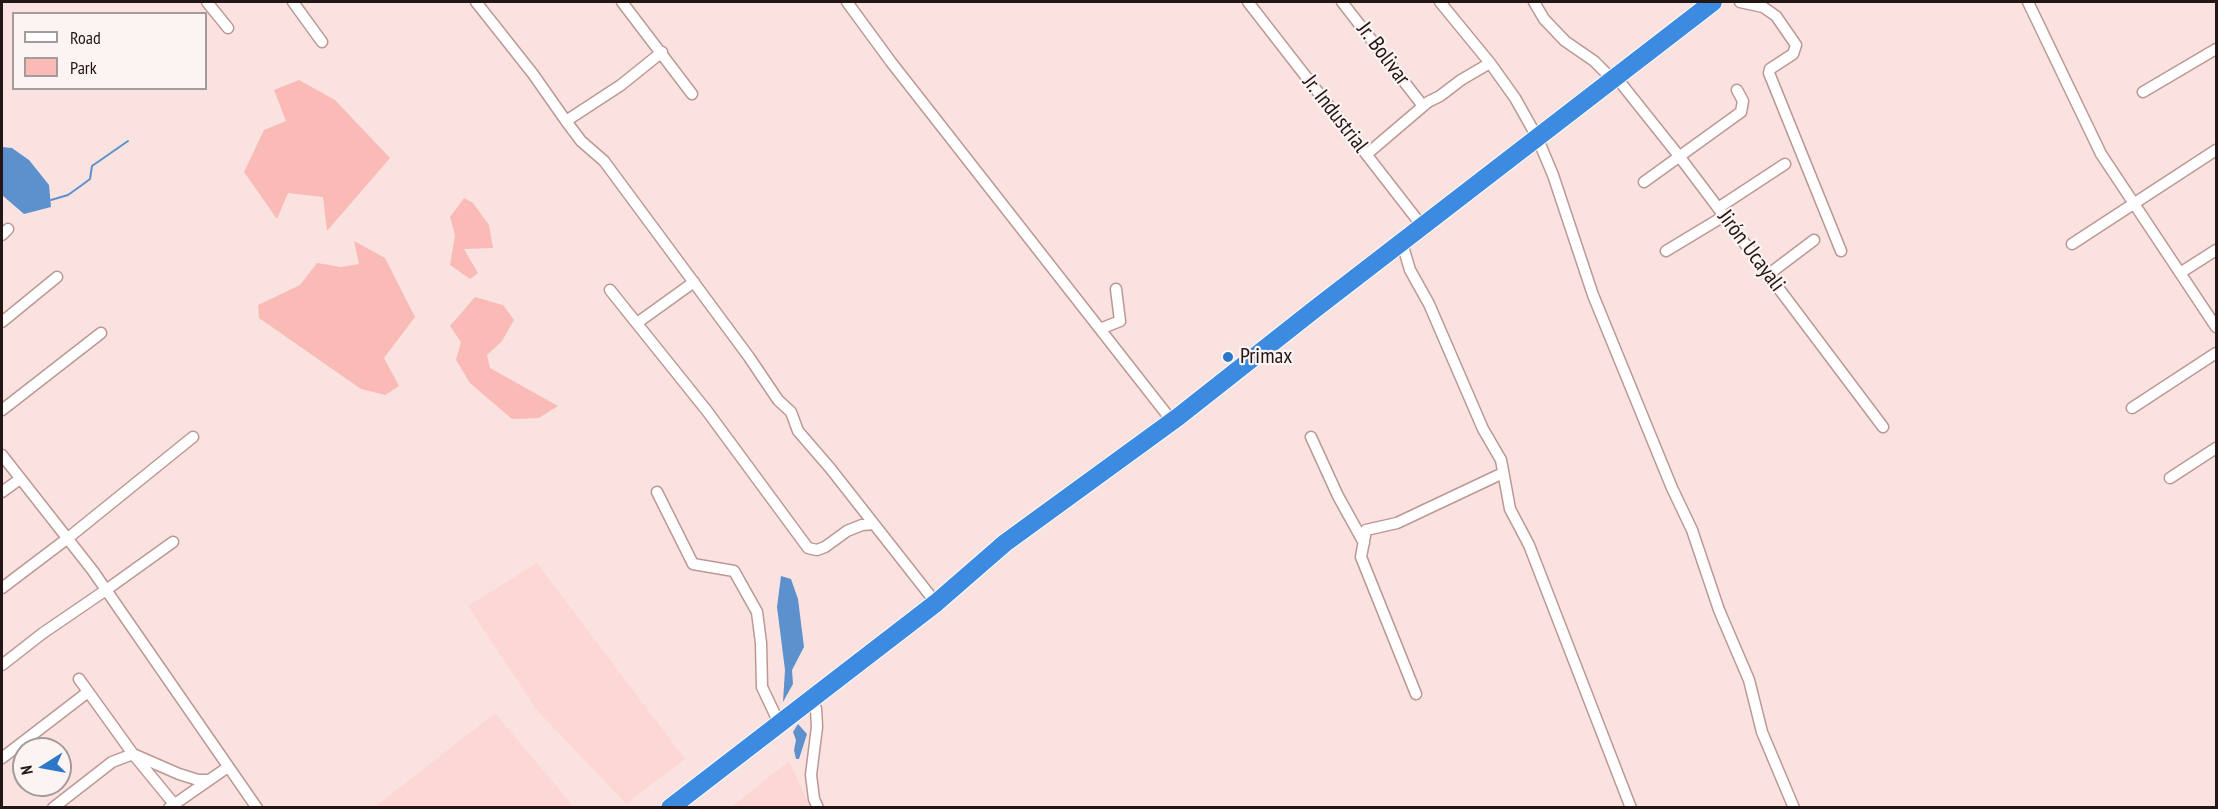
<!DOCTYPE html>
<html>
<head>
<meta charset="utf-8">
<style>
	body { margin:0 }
	#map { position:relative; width:2218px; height:809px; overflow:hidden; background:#fae2e0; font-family:"PT Sans Narrow",sans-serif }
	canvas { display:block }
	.frame { position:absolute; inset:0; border:3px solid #231615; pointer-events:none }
	.legend { position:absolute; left:12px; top:12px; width:195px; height:78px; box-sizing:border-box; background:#fcf4f3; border:2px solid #a59b9a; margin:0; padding:8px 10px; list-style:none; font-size:18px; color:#231615 }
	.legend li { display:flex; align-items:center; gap:12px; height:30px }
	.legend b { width:30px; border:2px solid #a59b9a }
	.north { position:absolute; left:12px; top:737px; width:60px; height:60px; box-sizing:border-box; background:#fcf4f3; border:2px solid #a59b9a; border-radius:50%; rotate:259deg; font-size:16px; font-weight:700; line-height:24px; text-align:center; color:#231615 }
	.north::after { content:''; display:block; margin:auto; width:21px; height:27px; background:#2c78c8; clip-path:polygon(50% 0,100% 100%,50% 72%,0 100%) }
</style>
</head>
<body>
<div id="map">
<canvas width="2218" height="809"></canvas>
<div class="frame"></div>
<ul class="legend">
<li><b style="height:8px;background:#fff"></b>Road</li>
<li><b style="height:16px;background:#fabab5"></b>Park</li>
</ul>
<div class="north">N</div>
</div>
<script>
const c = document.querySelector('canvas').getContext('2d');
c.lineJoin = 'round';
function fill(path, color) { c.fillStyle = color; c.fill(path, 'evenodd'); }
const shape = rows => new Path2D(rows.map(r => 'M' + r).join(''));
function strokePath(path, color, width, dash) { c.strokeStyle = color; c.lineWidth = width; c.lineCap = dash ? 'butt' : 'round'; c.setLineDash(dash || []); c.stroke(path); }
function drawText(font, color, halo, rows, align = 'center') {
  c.font = font + ' "PT Sans Narrow",sans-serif'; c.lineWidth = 4.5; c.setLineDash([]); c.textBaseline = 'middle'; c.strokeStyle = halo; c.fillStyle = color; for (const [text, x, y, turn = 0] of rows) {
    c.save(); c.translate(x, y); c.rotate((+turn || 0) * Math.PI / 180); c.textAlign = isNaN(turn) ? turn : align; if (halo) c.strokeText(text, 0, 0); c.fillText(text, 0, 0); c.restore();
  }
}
fill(shape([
	[537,563,685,759,626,804,536,709,468,606],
	[495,713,574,807,375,807],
	[789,761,810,807,731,807]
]), '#fdd7d3');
fill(shape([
	[299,80,335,100,390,158,327,231,323,197,288,193,277,219,244,172,264,130,286,121,274,90],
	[464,198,473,203,489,225,493,248,464,249,478,273,470,279,450,265,455,235,450,217],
	[354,241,385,258,415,317,384,358,399,386,385,395,361,389,259,318,258,305,300,285,317,263,341,267,359,264],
	[475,297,503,305,514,320,502,341,487,355,490,368,558,406,539,418,512,419,470,383,456,360,461,342,450,326]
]), '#fabab5');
fill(shape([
	[2,147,12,148,29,160,49,185,51,207,24,214,2,195],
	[781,576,791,579,798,599,804,647,792,670,793,684,783,702,785,670,777,607],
	[798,724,807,734,799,759,796,759,794,750,796,740,793,732]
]), '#5d91cd');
strokePath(shape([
	[51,200,68,195,82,185,90,179,92,166,128,141]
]), '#5d91cd', 2);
const street = shape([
	[207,2,228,28],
	[293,2,322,42],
	[476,2,533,74,566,121],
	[622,2,692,94],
	[847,2,891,62,1172,421],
	[1248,2,1422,226],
	[1342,2,1423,106],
	[1440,2,1490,63,1515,98,1537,137,1553,175,1593,295,1672,488,1692,530,1719,610,1749,680,1762,732,1794,808],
	[1534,2,1544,19,1565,41,1594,61,1612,79],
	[1740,2,1763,7,1776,16,1796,45,1793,54,1770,69,1769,73,1841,251],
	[2028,2,2101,154,2216,327],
	[662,52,621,85,566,121,581,141,604,161,749,357,778,400,791,412,798,431,830,468,936,603],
	[1616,77,1679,156,1883,427],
	[2143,92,2216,49],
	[1367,154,1428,102,1440,96,1461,80,1490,63],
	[1644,182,1741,112,1743,101,1737,90],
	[1718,208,1785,164],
	[2,235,8,229],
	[1402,243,1410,270,1429,304,1483,429,1501,460,1510,509,1529,545,1631,808],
	[2072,244,2216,150],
	[1666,251,1724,216],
	[2180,273,2216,250],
	[1769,274,1814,240],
	[610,290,707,411,808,548,817,550,825,547,847,531,862,525,874,524],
	[2,322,57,277],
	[637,323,694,282],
	[1100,329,1120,321,1116,289],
	[2132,408,2216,353],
	[2,410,101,333],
	[1311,437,1338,496,1364,543],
	[2,455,93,571,257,808],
	[2170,478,2216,448],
	[2,492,20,479],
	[657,492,693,564,734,571,757,612,761,643,762,687,779,723],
	[2,588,68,538,193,437],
	[2,665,43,633,106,590,173,542],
	[79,679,133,754,174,804],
	[1416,694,1361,557,1366,530,1397,523,1503,473],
	[811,699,816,709,817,727,811,775,814,799,818,808],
	[2,758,88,692],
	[53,808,112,762,133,754,179,774,198,780,208,780],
	[169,808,228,767]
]);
const highway = shape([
	[670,808,936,603,1005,543,1178,417,1315,309,1713,2]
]);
strokePath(street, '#bc9895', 13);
strokePath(highway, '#fff', 20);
strokePath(street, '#fff', 10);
strokePath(highway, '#3c8be0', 18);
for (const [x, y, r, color] of [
	[1228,357,6,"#2c78c8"]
]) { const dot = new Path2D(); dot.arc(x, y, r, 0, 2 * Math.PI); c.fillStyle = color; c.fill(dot); strokePath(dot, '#fcf4f3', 2); }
drawText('22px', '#231615', '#fcf4f3', [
	["Jr. Bolivar",1383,54,53],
	["Jr. Industrial",1335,114,52],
	["Jirón Ucayali",1751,251,53]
]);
drawText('22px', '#231615', '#fcf4f3', [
	["Primax",1240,357]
], 'left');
</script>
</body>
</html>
